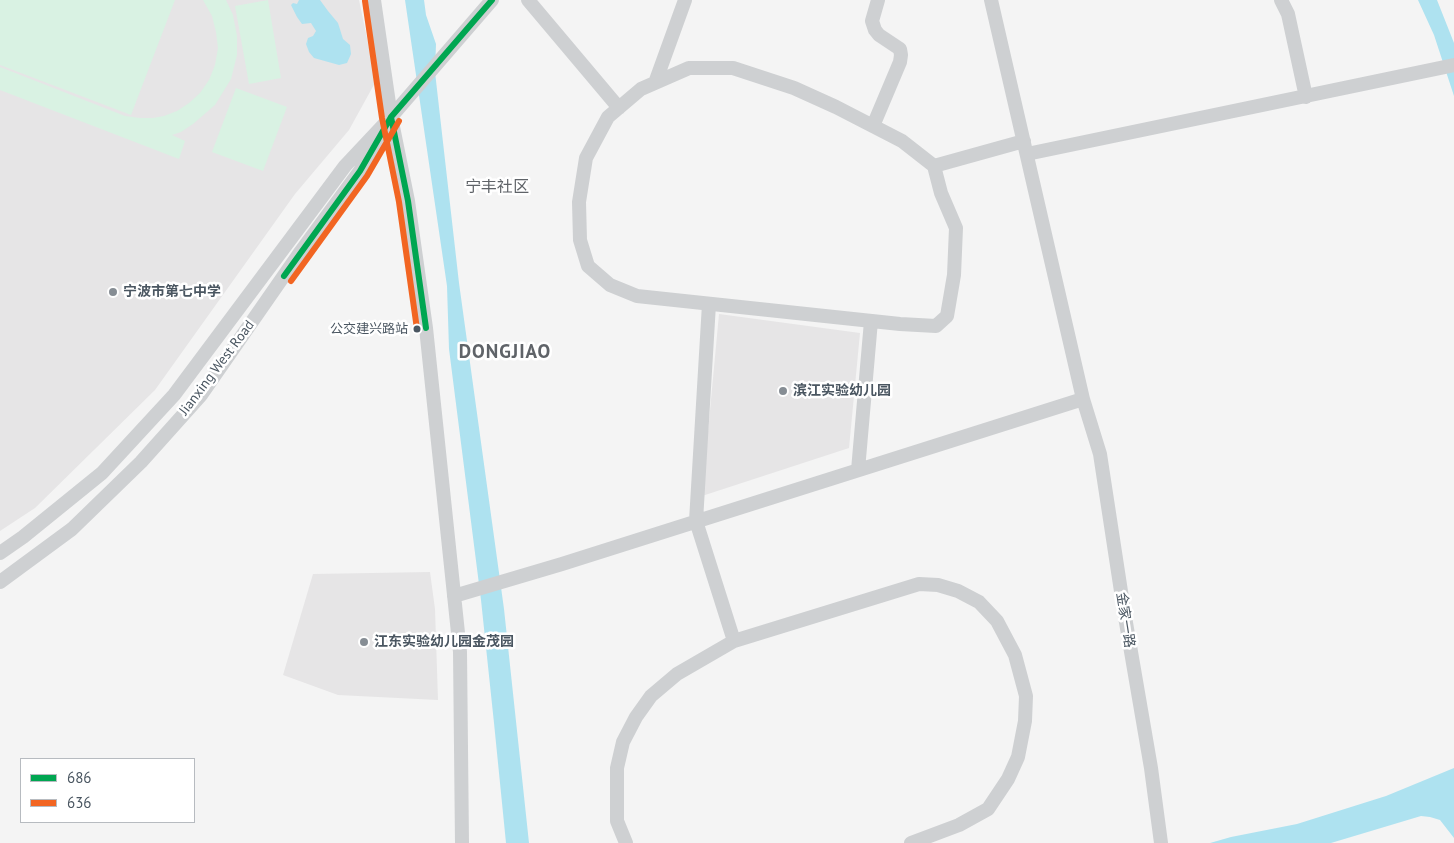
<!DOCTYPE html>
<html>
<head>
<meta charset="utf-8">
<style>
	body { margin:0 }
	#map { position:relative; width:1454px; height:843px; overflow:hidden; background:#f4f4f4; font-family:"PT Sans",sans-serif }
	canvas { display:block }
	.legend { position:absolute; left:20px; top:758px; width:175px; height:65px; box-sizing:border-box; background:#fff; border:1px solid #b7bbc0; margin:0; padding:6px 9px; list-style:none; font-size:15px; color:#4a5661 }
	.legend li { display:flex; align-items:center; gap:10px; height:25px }
	.legend b { width:25px; border:1px solid #b7bbc0 }
</style>
</head>
<body>
<div id="map">
<canvas width="1454" height="843"></canvas>
<ul class="legend">
<li><b style="height:6px;background:#00a651"></b>686</li>
<li><b style="height:6px;background:#f26522"></b>636</li>
</ul>
</div>
<script>
const c = document.querySelector('canvas').getContext('2d');
c.lineJoin = 'round';
function fill(path, color) { c.fillStyle = color; c.fill(path, 'evenodd'); }
const shape = rows => new Path2D(rows.map(r => 'M' + r).join(''));
function strokePath(path, color, width, dash) { c.strokeStyle = color; c.lineWidth = width; c.lineCap = dash ? 'butt' : 'round'; c.setLineDash(dash || []); c.stroke(path); }
function drawText(font, color, halo, rows, align = 'center') {
  c.font = font + ' "PT Sans","Noto Sans SC",sans-serif'; c.lineWidth = 5; c.setLineDash([]); c.textBaseline = 'middle'; c.strokeStyle = halo; c.fillStyle = color; for (const [text, x, y, turn = 0] of rows) {
    c.save(); c.translate(x, y); c.rotate((+turn || 0) * Math.PI / 180); c.textAlign = isNaN(turn) ? turn : align; if (halo) c.strokeText(text, 0, 0); c.fillText(text, 0, 0); c.restore();
  }
}
fill(shape([
	[0,0,359,0,376,81,349,130,295,194,155,390,35,508,0,531],
	[719,314,860,333,849,448,702,496],
	[430,572,435,609,438,700,338,695,283,675,313,574]
]), '#e6e5e6');
fill(shape([
	[0,0,175,0,131,115,0,65],
	[203,0,226,0,233,15,237,36,237,55,231,79,215,105,193,124,181,132,172,135,185,141,179,159,0,90,0,67,125,116,140,118,153,118,164,116,177,111,189,103,200,93,209,80,215,65,218,48,216,32,212,16],
	[268,0,281,78,249,84,235,6],
	[236,88,287,107,263,171,212,152]
]), '#d9f2e3');
fill(shape([
	[299,0,320,0,328,11,338,23,343,39,350,45,351,54,347,63,339,65,314,58,309,52,306,44,308,38,313,36,316,31,311,23,302,24,297,17,291,5,293,3,297,4],
	[405,0,424,0,426,15,436,44,435,72,459,283,504,609,529,843,506,843,494,723,481,600,449,349,447,286],
	[1418,0,1437,0,1454,43,1454,96,1434,35],
	[1454,768,1454,838,1440,820,1430,817,1421,816,1331,843,1210,843,1231,837,1297,824,1386,796]
]), '#aee2f0');
strokePath(shape([
	[374,0,391,117,408,201,426,328,460,652,462,843],
	[528,0,619,108],
	[991,0,1083,399,1100,454,1124,611,1151,768,1161,843],
	[1281,0,1288,14,1306,97],
	[689,68,733,68,794,88,836,107,902,141,934,166,941,193,956,228,954,275,947,316,936,326,900,324,637,296,610,285,588,266,580,240,579,202,586,158,608,117,641,89,689,68],
	[655,83,685,0],
	[873,126,900,62,901,55,900,49,879,35,875,30,872,21,878,0],
	[1027,154,1454,65],
	[934,166,1024,141],
	[709,304,696,521,734,641],
	[858,470,871,321],
	[0,553,23,537,102,473,174,395,345,166,391,117,492,0],
	[0,582,72,529,141,462,201,395,299,254,360,171,378,139],
	[454,596,562,564,1083,399],
	[626,843,617,821,617,768,623,742,636,717,651,696,677,674,734,641,919,584,938,585,958,591,979,602,997,621,1015,655,1026,696,1025,721,1018,757,1008,779,988,809,959,825,911,843]
]), '#ced0d2', 14);
strokePath(shape([
	[391,117,408,201,426,328],
	[284,276,360,171,391,117,492,0]
]), '#00a651', 6);
strokePath(shape([
	[365,1,382,118,399,202,417,329],
	[291,281,367,176,399,121]
]), '#f26522', 6);
for (const [x, y, r, color] of [
	[113,292,5,"#868d94"],
	[417,329,4.5,"#4a5661"],
	[783,391,5,"#868d94"],
	[364,642,5,"#868d94"]
]) { const dot = new Path2D(); dot.arc(x, y, r, 0, 2 * Math.PI); c.fillStyle = color; c.fill(dot); strokePath(dot, '#fff', 2); }
drawText('13px', '#4a5661', '#fff', [
	["公交建兴路站",408,329]
], 'right');
drawText('bold 14px', '#4a5661', '#fff', [
	["宁波市第七中学",123,292],
	["滨江实验幼儿园",793,391],
	["江东实验幼儿园金茂园",374,642]
], 'left');
drawText('14px', '#4a5661', '#fff', [
	["Jianxing West Road",217,368,-53],
	["金家一路",1125,620,81]
]);
drawText('16px', '#5f6368', '#fff', [
	["宁丰社区",497,187]
]);
c.letterSpacing = '1px';
drawText('bold 19px', '#5f6368', '#fff', [
	["DONGJIAO",505,353]
]);
c.letterSpacing = '0px';
</script>
</body>
</html>
